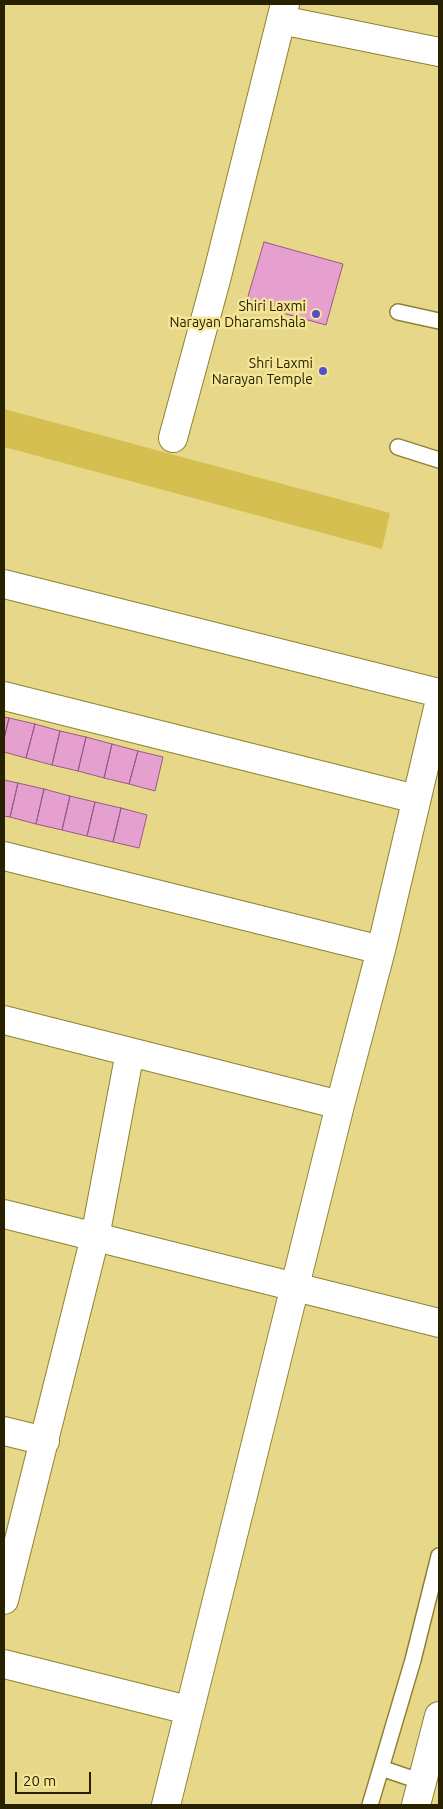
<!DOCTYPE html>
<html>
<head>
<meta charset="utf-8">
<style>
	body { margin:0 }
	#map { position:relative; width:443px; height:1809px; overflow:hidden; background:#e7d889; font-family:Ubuntu,sans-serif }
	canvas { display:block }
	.frame { position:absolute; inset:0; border:5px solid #272100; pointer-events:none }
	.scale { position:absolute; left:15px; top:1772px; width:76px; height:22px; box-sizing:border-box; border:2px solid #272100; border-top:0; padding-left:6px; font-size:15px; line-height:18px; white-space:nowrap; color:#272100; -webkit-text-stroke:4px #f4e696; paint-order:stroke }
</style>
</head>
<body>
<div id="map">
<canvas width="443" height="1809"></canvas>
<div class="frame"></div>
<div class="scale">20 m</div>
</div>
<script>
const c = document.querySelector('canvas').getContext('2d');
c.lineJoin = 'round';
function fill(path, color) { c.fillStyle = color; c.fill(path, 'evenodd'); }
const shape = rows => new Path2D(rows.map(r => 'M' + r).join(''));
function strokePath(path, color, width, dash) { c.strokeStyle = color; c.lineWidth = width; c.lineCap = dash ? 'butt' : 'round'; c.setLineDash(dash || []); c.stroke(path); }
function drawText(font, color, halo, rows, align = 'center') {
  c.font = font + ' Ubuntu,sans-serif'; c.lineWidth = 5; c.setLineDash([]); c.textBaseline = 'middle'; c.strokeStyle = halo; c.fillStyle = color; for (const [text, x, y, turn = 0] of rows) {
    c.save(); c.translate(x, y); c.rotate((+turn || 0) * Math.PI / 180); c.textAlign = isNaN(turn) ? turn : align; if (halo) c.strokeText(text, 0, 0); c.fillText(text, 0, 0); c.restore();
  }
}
fill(shape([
	[4,409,390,513,382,549,4,447]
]), '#d4bf50');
const building = shape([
	[264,242,343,264,326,325,246,303,264,242],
	[4,717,9,718,4,739,4,717],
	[9,718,35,724,26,758,4,752,4,739,9,718],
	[35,724,60,731,52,765,26,758,35,724],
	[60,731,86,737,78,771,52,765,60,731],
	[86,737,112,744,104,778,78,771,86,737],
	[112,744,138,751,129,784,104,778,112,744],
	[138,751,163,757,155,791,129,784,138,751],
	[4,780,18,783,10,817,4,816,4,780],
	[18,783,44,789,36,824,10,817,18,783],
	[44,789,70,796,62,830,36,824,44,789],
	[70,796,95,802,87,836,62,830,70,796],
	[95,802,121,808,113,842,87,836,95,802],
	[121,808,147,815,139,848,113,842,121,808]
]);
fill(building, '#e5a0cf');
strokePath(building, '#985985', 1);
const service = shape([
	[398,312,439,321],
	[398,447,439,460],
	[422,1782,381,1768,413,1660,439,1556],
	[370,1805,381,1768]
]);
const minor = shape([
	[281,20,439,52],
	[173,438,217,276,285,4],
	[4,584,439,693],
	[4,696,416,799],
	[4,856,381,950],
	[4,1020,340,1105],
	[4,1431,45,1441],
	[4,1600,95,1237,130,1052],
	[4,1664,188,1710],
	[166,1805,340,1105,381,950,439,704]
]);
const tertiary = shape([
	[4,1214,439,1323],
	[416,1805,439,1716]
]);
strokePath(service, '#8f8131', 18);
strokePath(minor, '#8f8131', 30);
strokePath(tertiary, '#8f8131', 30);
strokePath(service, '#fff', 15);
strokePath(minor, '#fff', 28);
strokePath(tertiary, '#fff', 28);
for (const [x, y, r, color] of [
	[316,314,5,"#534fc6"],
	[323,371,5,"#534fc6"]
]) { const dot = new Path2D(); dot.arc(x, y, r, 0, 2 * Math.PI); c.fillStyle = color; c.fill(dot); strokePath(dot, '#f4e696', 2); }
drawText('14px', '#272100', '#f4e696', [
	["Shiri Laxmi",306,306],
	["Narayan Dharamshala",306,322],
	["Shri Laxmi",313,363],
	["Narayan Temple",313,379]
], 'right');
</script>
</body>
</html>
